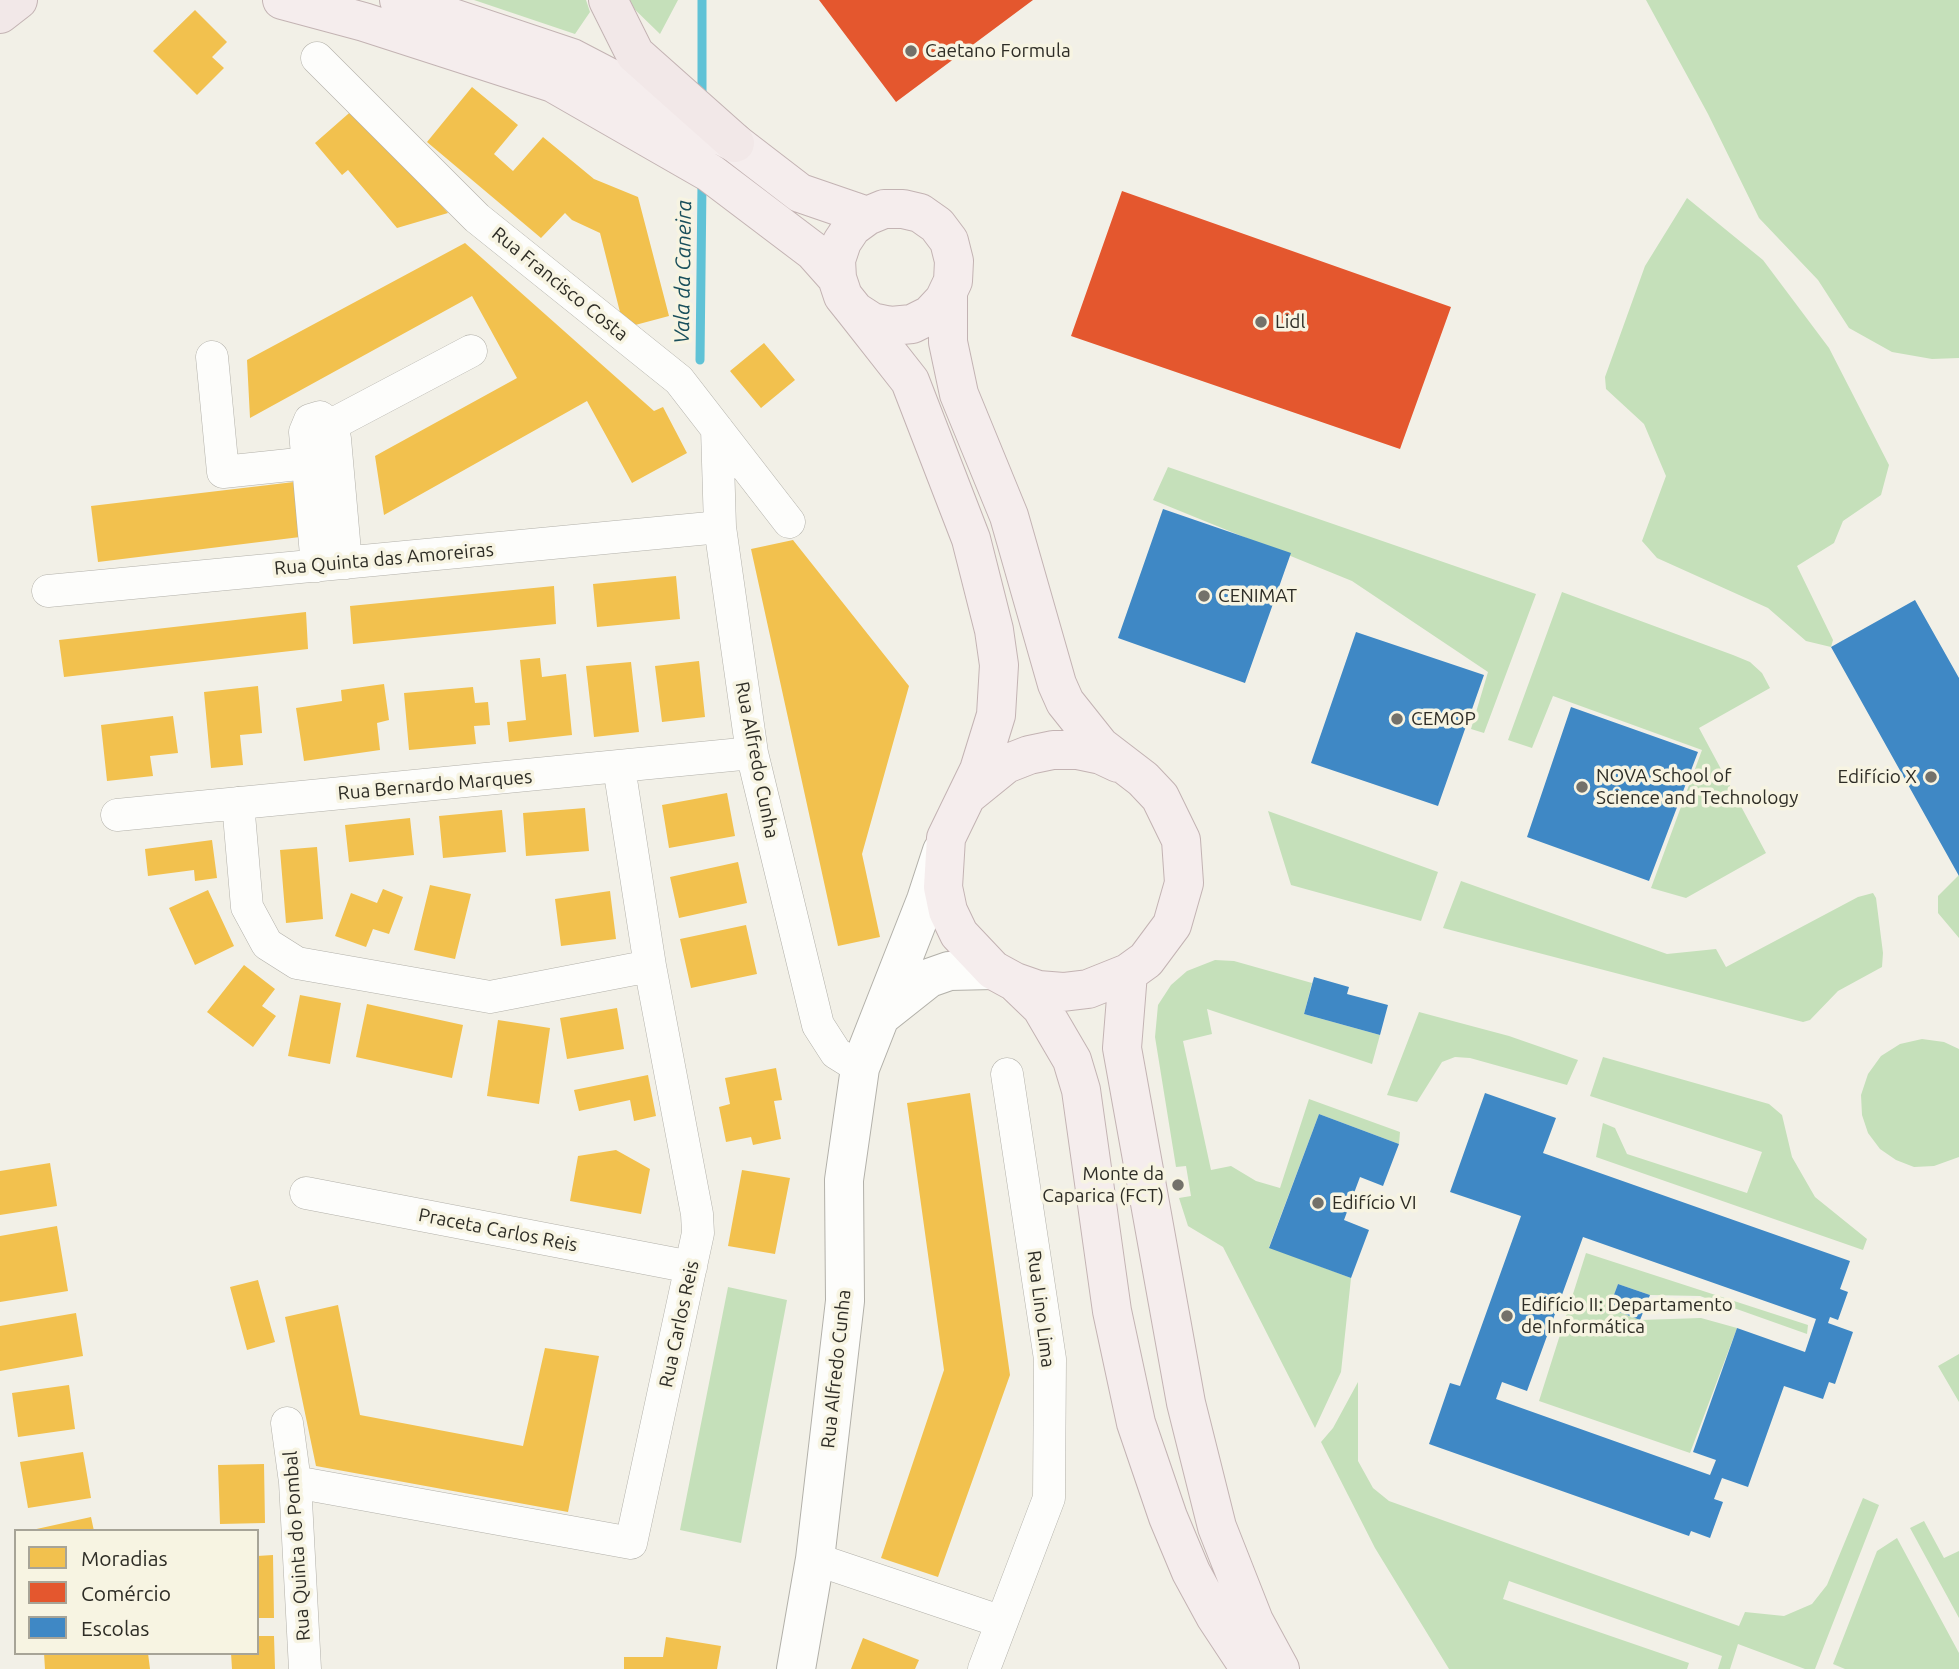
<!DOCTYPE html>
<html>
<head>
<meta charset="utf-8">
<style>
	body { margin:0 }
	#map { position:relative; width:1959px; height:1669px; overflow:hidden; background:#f2f0e7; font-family:Ubuntu,sans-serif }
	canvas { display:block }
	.legend { position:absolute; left:14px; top:1529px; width:245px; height:126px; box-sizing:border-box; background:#f7f4e2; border:2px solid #a7a497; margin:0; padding:9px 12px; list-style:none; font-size:21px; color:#2e2d26 }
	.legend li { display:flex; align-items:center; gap:14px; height:35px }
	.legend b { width:35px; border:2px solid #a7a497 }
</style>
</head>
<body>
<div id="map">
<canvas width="1959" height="1669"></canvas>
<ul class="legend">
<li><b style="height:19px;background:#f2c14e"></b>Moradias</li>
<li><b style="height:19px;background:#e4572e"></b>Comércio</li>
<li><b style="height:19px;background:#3f88c5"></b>Escolas</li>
</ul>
</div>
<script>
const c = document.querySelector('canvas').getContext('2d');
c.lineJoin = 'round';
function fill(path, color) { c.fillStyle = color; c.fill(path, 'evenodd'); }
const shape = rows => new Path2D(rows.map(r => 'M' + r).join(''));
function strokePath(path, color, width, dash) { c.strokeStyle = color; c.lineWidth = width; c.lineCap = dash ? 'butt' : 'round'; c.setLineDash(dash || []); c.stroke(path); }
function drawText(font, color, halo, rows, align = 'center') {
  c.font = font + ' Ubuntu,sans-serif'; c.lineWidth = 7; c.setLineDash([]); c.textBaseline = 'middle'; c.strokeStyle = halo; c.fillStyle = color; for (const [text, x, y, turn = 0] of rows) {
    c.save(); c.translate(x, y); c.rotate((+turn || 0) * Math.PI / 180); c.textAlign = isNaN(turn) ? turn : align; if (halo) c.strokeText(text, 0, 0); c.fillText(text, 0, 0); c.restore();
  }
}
fill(shape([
	[474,0,586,0,590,12,575,34],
	[625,0,678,0,660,34],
	[1646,0,1959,0,1959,358,1932,359,1892,352,1849,328,1818,280,1759,218,1708,114],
	[1687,198,1763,260,1829,348,1889,465,1881,495,1843,521,1834,543,1797,566,1833,640,1831,647,1806,641,1768,608,1657,558,1642,541,1666,476,1644,424,1606,389,1605,377,1645,266],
	[1168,467,1536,594,1484,733,1471,729,1488,672,1352,581,1153,500],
	[1562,592,1733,655,1750,662,1762,673,1770,688,1699,728,1766,853,1686,898,1651,888,1702,750,1553,696,1532,748,1508,740],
	[1268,811,1438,872,1421,921,1291,885],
	[1959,875,1959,938,1938,913,1938,896],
	[1461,881,1667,954,1716,949,1726,967,1858,897,1873,893,1876,898,1883,953,1882,967,1838,991,1810,1020,1803,1022,1443,928],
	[1215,960,1234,961,1312,983,1304,1014,1380,1035,1372,1064,1207,1009,1212,1034,1183,1041,1211,1170,1231,1166,1256,1181,1280,1188,1309,1099,1400,1132,1399,1144,1319,1114,1269,1247,1351,1278,1341,1372,1315,1428,1223,1247,1188,1226,1179,1198,1191,1196,1186,1166,1176,1167,1155,1037,1158,1005,1171,985,1187,971],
	[1419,1012,1509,1036,1578,1060,1567,1085,1470,1058,1455,1057,1442,1062,1417,1102,1387,1095],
	[1922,1039,1944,1042,1959,1049,1959,1157,1934,1166,1914,1167,1896,1160,1880,1149,1868,1133,1862,1115,1861,1095,1868,1074,1881,1056,1900,1044],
	[1603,1057,1769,1104,1782,1115,1792,1157,1815,1197,1867,1239,1863,1250,1596,1157,1603,1123,1615,1128,1627,1154,1747,1193,1762,1152,1590,1096],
	[1586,1253,1808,1325,1807,1334,1700,1296,1650,1295,1618,1284,1609,1308,1640,1320,1701,1318,1737,1328,1690,1453,1539,1401],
	[728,1287,787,1300,741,1543,680,1530],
	[1959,1354,1959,1402,1938,1366],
	[1358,1382,1358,1461,1373,1488,1389,1501,1739,1626,1745,1612,1784,1616,1812,1604,1827,1585,1863,1498,1879,1505,1815,1669,1805,1669,1738,1644,1730,1669,1718,1669,1722,1656,1509,1581,1503,1599,1689,1663,1687,1669,1449,1669,1375,1548,1321,1442,1333,1428],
	[1924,1521,1944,1558,1959,1551,1959,1618,1910,1528],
	[1897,1538,1959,1653,1959,1669,1845,1669,1833,1664,1877,1551]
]), '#c5e0ba');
fill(shape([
	[195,10,227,42,212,57,224,68,197,95,153,51],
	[472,87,518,125,494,154,513,171,543,137,594,179,638,197,669,316,624,328,600,233,572,220,565,213,541,238,427,142],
	[356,107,448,213,397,228,348,170,342,175,315,143],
	[465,243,654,411,663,407,687,453,632,483,587,401,384,515,375,456,517,378,472,296,250,418,247,360],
	[764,343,795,380,761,408,730,371],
	[294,482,300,537,98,562,91,506],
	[793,540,909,686,862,854,880,937,838,946,751,549],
	[676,576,680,619,597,627,593,584],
	[554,586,556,624,353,644,350,606],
	[306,612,308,649,64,677,59,640],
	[540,658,542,677,566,674,572,735,509,742,507,722,526,720,520,660],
	[699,661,705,717,662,722,655,666],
	[631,662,639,732,594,737,586,666],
	[384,684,389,720,377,723,380,750,304,761,296,708,342,701,341,690],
	[258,686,262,733,240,735,243,765,211,768,204,692],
	[473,687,475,703,488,702,490,725,474,726,476,744,409,750,404,693],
	[173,716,178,753,150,756,153,776,107,781,101,725],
	[727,793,735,836,669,848,662,805],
	[585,808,589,851,526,856,523,813],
	[502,810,506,852,443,858,439,816],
	[410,818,414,855,349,862,345,825],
	[212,840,217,878,195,881,194,870,148,876,145,849],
	[317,847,323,919,286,923,280,850],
	[738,862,747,903,679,918,670,877],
	[430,885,471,894,455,959,414,950],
	[383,889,403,897,389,934,373,929,366,947,335,936,351,893,377,903],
	[208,890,234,946,195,965,169,908],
	[610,891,616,939,561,946,555,899],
	[746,925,757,974,691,988,680,939],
	[244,965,275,989,262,1006,276,1016,253,1047,207,1012],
	[300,995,341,1003,330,1064,288,1056],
	[367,1004,463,1025,452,1078,356,1057],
	[617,1008,624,1049,567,1059,560,1018],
	[498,1020,550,1028,539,1104,487,1096],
	[776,1068,782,1100,774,1101,781,1139,753,1145,751,1137,726,1142,719,1107,730,1104,725,1078],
	[648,1075,656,1116,634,1121,630,1100,579,1111,574,1090],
	[970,1093,1010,1375,938,1577,881,1558,944,1370,907,1103],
	[616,1150,650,1169,641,1214,570,1201,578,1156],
	[50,1163,57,1206,0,1215,0,1171],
	[742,1170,790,1178,775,1254,728,1246],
	[57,1226,68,1291,0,1302,0,1236],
	[258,1280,275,1342,247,1350,230,1287],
	[338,1305,360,1415,523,1446,545,1348,599,1356,568,1512,316,1466,285,1317],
	[76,1313,83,1356,0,1371,0,1326],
	[69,1385,75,1429,18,1437,12,1393],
	[83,1452,91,1498,28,1508,20,1462],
	[264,1464,265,1523,220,1524,218,1465],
	[91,1517,94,1531,33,1531,32,1530],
	[273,1555,274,1618,257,1618,257,1556],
	[257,1636,274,1636,275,1669,232,1669,231,1653,257,1653],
	[666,1637,721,1646,717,1669,624,1669,624,1657,663,1657],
	[863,1638,919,1660,915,1669,851,1669],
	[44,1653,148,1653,150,1669,45,1669]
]), '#f2c14e');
fill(shape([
	[819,0,1033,0,896,102],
	[1122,191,1451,307,1400,449,1071,336]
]), '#e4572e');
fill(shape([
	[1163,509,1291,553,1245,683,1118,638],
	[1915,600,1959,678,1959,876,1831,647],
	[1356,632,1484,675,1438,806,1311,763],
	[1571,707,1698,752,1649,881,1527,837],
	[1314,977,1349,987,1347,994,1388,1005,1380,1035,1304,1014],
	[1485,1093,1556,1118,1543,1153,1850,1261,1840,1289,1848,1292,1838,1320,1830,1317,1828,1323,1853,1332,1835,1384,1829,1382,1823,1399,1784,1386,1748,1487,1722,1478,1714,1499,1723,1502,1710,1538,1691,1531,1689,1536,1429,1444,1450,1383,1460,1386,1521,1216,1450,1192],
	[1583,1237,1816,1319,1805,1352,1737,1328,1693,1452,1716,1460,1710,1475,1496,1399,1502,1382,1527,1391],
	[1319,1114,1399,1144,1383,1186,1360,1177,1344,1220,1369,1230,1351,1278,1269,1248],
	[1618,1284,1650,1295,1640,1320,1609,1308]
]), '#3f88c5');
strokePath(shape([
	[702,97,702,0],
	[700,360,702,184]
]), '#60c2d6', 9);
const minor = shape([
	[317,58,477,218,679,380,789,522],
	[212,357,223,472,308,463],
	[331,425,471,351],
	[717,429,720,527,752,753,818,1025,836,1053,860,1068],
	[317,566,305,432,310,420,320,417,331,425,335,439,346,563],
	[48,591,720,527],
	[238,803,247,907,267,944,297,963,490,997,650,966],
	[117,815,752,753],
	[306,1193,691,1267],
	[287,1423,295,1482,305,1669],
	[295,1482,631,1543,698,1233,697,1214,650,966,619,767],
	[815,1559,1002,1622],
	[984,1669,1049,1498,1050,1359,1007,1074]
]);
const tertiary = shape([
	[881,1016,929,978,949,971,993,970],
	[796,1669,815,1559,845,1301,844,1180,860,1068,926,900,942,851]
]);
const primary = shape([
	[282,0,364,22,553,83,710,173,813,251,837,278],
	[399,0,572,58,735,143,800,193,867,216],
	[855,311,872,322,891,326,912,324,930,315,944,300,953,281,954,261,949,241,937,225,920,213,903,209,884,209,867,216,852,227,842,242,836,260,837,278,843,296,855,311,910,381,971,539,994,630,999,665,996,715,979,770,946,838,943,887,948,911,959,934,993,970,1015,982,1038,990,1063,992,1088,989,1128,973,1146,960,1172,925,1184,883,1181,840,1160,797,1143,779,1100,746,1065,702,1057,684,1009,516,959,394,948,342,948,293],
	[969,794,1006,764,1029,755,1053,750,1077,750,1101,755,1118,763],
	[1128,973,1122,1048,1186,1403,1217,1527,1254,1621,1280,1669],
	[1015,982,1041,1007,1072,1060,1081,1090,1112,1311,1136,1423,1168,1517,1191,1572,1215,1616,1250,1669]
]);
const trunk = shape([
	[608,0,635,54,735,143],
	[0,14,18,0]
]);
strokePath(minor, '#b2b0a9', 33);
strokePath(tertiary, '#b2b0a9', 40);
strokePath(primary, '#c3b3b3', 40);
strokePath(trunk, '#c3b3b3', 40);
strokePath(minor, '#fdfdfb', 32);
strokePath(tertiary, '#fdfdfb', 38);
strokePath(primary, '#f5eded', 38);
strokePath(trunk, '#f2e8e8', 38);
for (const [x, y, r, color] of [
	[911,51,7,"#73716a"],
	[1261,322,7,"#73716a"],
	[1204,596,7,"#73716a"],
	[1397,719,7,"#73716a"],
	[1931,777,7,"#73716a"],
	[1582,787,7,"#73716a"],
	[1178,1185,7,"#73716a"],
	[1318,1203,7,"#73716a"],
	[1507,1316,7,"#73716a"]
]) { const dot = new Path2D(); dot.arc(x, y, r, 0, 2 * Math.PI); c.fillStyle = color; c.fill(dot); strokePath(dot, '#f7f4e2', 2.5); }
drawText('19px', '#2e2d26', '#f7f4e2', [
	["Caetano Formula",925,51],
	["Lidl",1275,322],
	["CENIMAT",1218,596],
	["CEMOP",1411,719],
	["NOVA School of",1596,776],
	["Science and Technology",1596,798],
	["Edifício X",1917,777,"right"],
	["Monte da",1164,1174,"right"],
	["Caparica (FCT)",1164,1196,"right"],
	["Edifício VI",1332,1203],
	["Edifício II: Departamento",1521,1305],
	["de Informática",1521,1327]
], 'left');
drawText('19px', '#2e2d26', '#f7f4e2', [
	["Rua Francisco Costa",560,284,39],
	["Rua Quinta das Amoreiras",384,559,-5],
	["Rua Alfredo Cunha",757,760,79],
	["Rua Bernardo Marques",435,785,-5],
	["Praceta Carlos Reis",498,1230,11],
	["Rua Lino Lima",1041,1309,83],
	["Rua Carlos Reis",679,1324,-78],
	["Rua Alfredo Cunha",836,1369,-84],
	["Rua Quinta do Pombal",297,1546,-94]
]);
drawText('italic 21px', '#194f5c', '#f7f4e2', [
	["Vala da Caneira",683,272,-89]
]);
</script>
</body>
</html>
